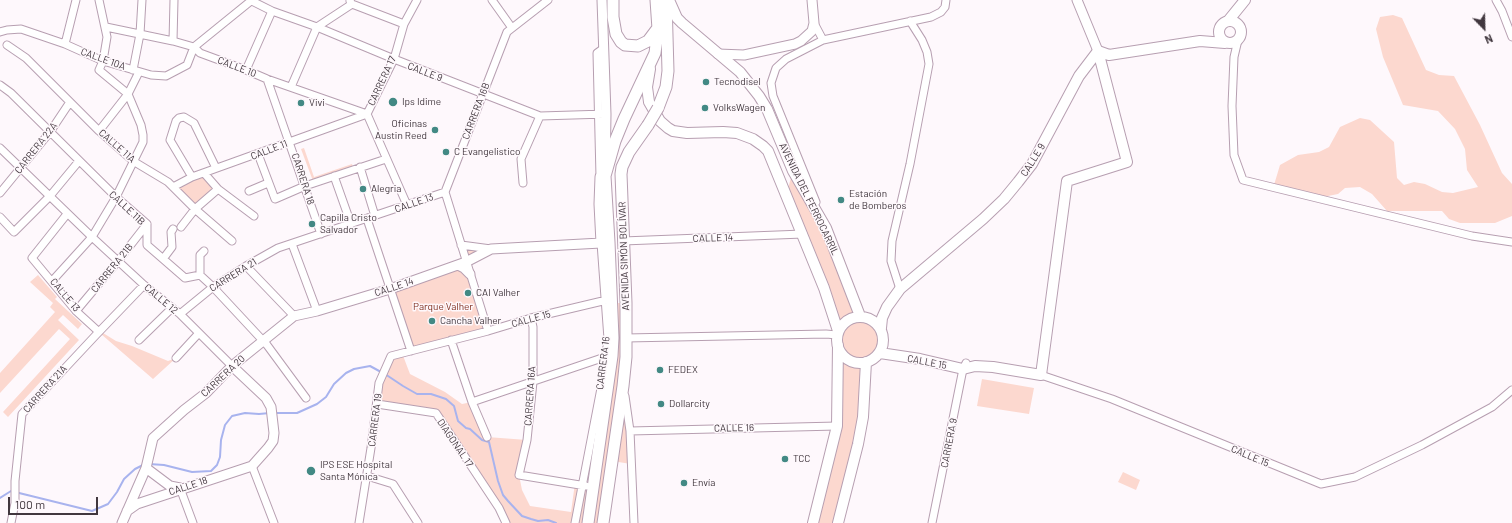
<!DOCTYPE html>
<html>
<head>
<meta charset="utf-8">
<style>
	body { margin:0 }
	#map { position:relative; width:1512px; height:523px; overflow:hidden; background:#fef8fc; font-family:Barlow,sans-serif }
	canvas { display:block }
	.north { position:absolute; left:1464px; top:8px; width:40px; height:40px; -webkit-text-stroke:3px #fef8fc; paint-order:stroke; rotate:157deg; font-size:11px; font-weight:700; line-height:16px; text-align:center; color:#41373e }
	.north::after { content:''; display:block; margin:auto; width:14px; height:18px; background:#41373e; clip-path:polygon(50% 0,100% 100%,50% 72%,0 100%) }
	.scale { position:absolute; left:8px; top:497px; width:90px; height:18px; box-sizing:border-box; border:2px solid #41373e; border-top:0; padding-left:5px; font-size:12px; line-height:14px; white-space:nowrap; color:#41373e; -webkit-text-stroke:3px #fef8fc; paint-order:stroke }
</style>
</head>
<body>
<div id="map">
<canvas width="1512" height="523"></canvas>
<div class="north">N</div>
<div class="scale">100 m</div>
</div>
<script>
const c = document.querySelector('canvas').getContext('2d');
c.lineJoin = 'round';
function fill(path, color) { c.fillStyle = color; c.fill(path, 'evenodd'); }
const shape = rows => new Path2D(rows.map(r => 'M' + r).join(''));
function strokePath(path, color, width, dash) { c.strokeStyle = color; c.lineWidth = width; c.lineCap = dash ? 'butt' : 'round'; c.setLineDash(dash || []); c.stroke(path); }
function drawText(font, color, halo, rows, align = 'center') {
  c.font = font + ' Barlow,sans-serif'; c.lineWidth = 3; c.setLineDash([]); c.textBaseline = 'middle'; c.strokeStyle = halo; c.fillStyle = color; for (const [text, x, y, turn = 0] of rows) {
    c.save(); c.translate(x, y); c.rotate((+turn || 0) * Math.PI / 180); c.textAlign = isNaN(turn) ? turn : align; if (halo) c.strokeText(text, 0, 0); c.fillText(text, 0, 0); c.restore();
  }
}
fill(shape([
	[1393,15,1402,18,1426,70,1439,75,1454,76,1480,125,1502,173,1512,184,1512,216,1495,223,1460,223,1449,219,1442,211,1387,211,1372,194,1360,187,1345,188,1338,194,1328,196,1320,196,1274,185,1280,165,1298,155,1319,152,1329,147,1340,127,1360,118,1370,120,1394,142,1397,178,1404,185,1414,182,1425,184,1442,192,1453,193,1478,187,1467,170,1465,149,1455,129,1438,111,1403,105,1383,57,1376,29,1380,17],
	[304,148,314,177,352,164,353,167,313,181,301,149],
	[793,171,826,228,860,316,869,318,876,322,881,328,883,334,884,341,880,353,876,357,866,362,863,417,838,523,813,523,837,426,837,335,786,195],
	[204,173,218,189,195,209,173,187],
	[461,245,491,249,466,262,488,331,411,351,390,289,466,262],
	[38,275,57,297,55,299,82,324,78,329,63,315,58,320,79,340,8,417,3,412,70,339,59,329,0,393,0,373,55,312,50,307,53,303,30,282],
	[616,303,622,303,622,357,600,523,591,523],
	[103,333,116,341,132,346,168,361,176,358,153,379,101,334],
	[402,353,410,374,445,392,462,404,472,402,487,437,527,440,519,475,522,490,530,506,571,512,575,483,593,489,588,523,506,523,436,414,377,404,379,383,391,356],
	[982,379,1034,388,1029,414,977,406],
	[623,386,631,464,612,461],
	[1123,472,1140,480,1136,490,1118,482]
]), '#fcd8cf');
strokePath(shape([
	[385,374,403,386,417,394,431,394,446,399,454,406,458,421,466,428,470,429,482,440,489,442,498,481,503,495,508,501,522,516,531,519,538,521,548,520,556,523],
	[274,413,297,413,317,404,326,397,334,384,346,373,354,369,370,366,381,372],
	[149,464,164,465,192,472,211,471,217,465,220,457,221,440,225,425,232,416,245,413,259,414,270,413],
	[0,498,11,491,92,511,108,504,117,492,124,479,135,469,143,465]
]), '#a8b3ee', 2);
const minor = shape([
	[250,0,272,11,317,27,394,59,540,116,606,114],
	[492,0,512,28],
	[1496,0,1502,11,1512,37],
	[350,1,352,4,404,24],
	[814,23,823,40],
	[106,27,173,41,194,47,200,53,246,70,267,79,367,114],
	[0,32,7,30,21,29,65,44,103,61,151,75,166,76,187,65,194,47,252,0],
	[1238,40,1234,57,1232,106,1234,155,1243,180,1472,236,1512,242],
	[173,41,174,0],
	[65,44,76,0],
	[7,45,26,58,99,131,133,161,168,182,195,209,232,241],
	[133,70,140,34,142,0],
	[246,70,272,11],
	[267,79,321,234],
	[0,85,11,93,116,197,147,224,147,245,185,278,200,275,213,287,267,345,306,398],
	[291,87,317,27,352,4],
	[99,131,128,94,139,72],
	[0,148,92,237,144,285,180,314,232,366],
	[258,154,275,199,305,186,386,159],
	[360,167,375,216],
	[204,173,218,189,254,216],
	[334,176,351,224],
	[192,177,170,140,176,121,179,118,184,117,194,123,216,168],
	[600,177,597,53,604,48],
	[523,183,521,159,540,116],
	[173,187,192,177,367,114],
	[249,191,268,183],
	[0,193,50,132,70,102],
	[816,202,773,96,771,83,776,68,786,59,823,40,931,17,941,12,945,7,946,0],
	[407,205,367,114,394,59,404,24,417,0],
	[67,214,32,258,76,311,99,332],
	[0,217,14,232,50,196,79,161],
	[367,219,411,351],
	[181,227,195,209,218,189],
	[623,241,803,234],
	[292,244,317,311],
	[461,245,491,249],
	[163,259,172,247,171,232,173,229],
	[246,266,294,316],
	[200,275,200,255,204,251],
	[53,280,92,237,116,197,143,142,143,135,141,125,128,94,99,70,103,61,107,37,99,0],
	[900,289,891,261,892,241,910,164,929,64,927,52,922,40,910,21],
	[76,311,118,261,147,224],
	[180,314,213,287,246,266,278,248,445,192],
	[531,318,533,327,533,382,527,440,519,475,586,486],
	[488,331,445,192,507,32,548,0],
	[626,338,826,334,837,335],
	[139,340,172,308],
	[451,340,472,402,487,437],
	[176,358,199,333],
	[1041,375,1112,399,1321,484,1355,477,1422,445,1492,407,1512,390],
	[625,396,630,431,634,523],
	[472,402,605,357],
	[377,404,436,413,499,508,506,523],
	[630,431,837,426],
	[252,466,274,523],
	[367,476,393,484,418,523],
	[180,488,193,523],
	[11,523,15,503,15,481,22,414,95,336,144,285],
	[359,523,371,448,379,383,391,356,488,331,531,318,611,299],
	[575,523,602,383,608,339,601,243],
	[932,523,963,369,966,363]
]);
const tertiary = shape([
	[1077,0,1098,51],
	[718,54,744,55,795,44,801,41,812,31,814,23,812,0],
	[458,265,464,268,470,274],
	[146,468,170,486,180,488],
	[127,511,137,504,252,466,268,448,273,441,274,433,271,407,266,398,232,366],
	[122,523,146,468,153,438,184,410,206,393,232,366,294,316,317,311,390,289,466,262,491,249,601,243,599,204,600,177,605,176,606,114,602,0]
]);
const secondary = shape([
	[669,0,677,18,682,23,740,72,759,96,767,109,793,171,826,228,860,316],
	'1219 32a11 11 0 1 1 22 0a11 11 0 1 1-22 0Z',
	[1228,21,1245,0],
	[1098,51,1109,55,1200,41,1225,43],
	[650,69,647,87,649,102,660,121,668,128,673,131,687,133,723,132,737,133,753,139,763,146,768,151,824,288,838,331],
	'837 340a23 23 0 1 1 46 0a23 23 0 1 1-46 0Z',
	[881,328,882,318,887,307,900,289,983,219,1004,199,1018,182,1032,164,1079,76,1098,51],
	[880,353,920,359,963,369,975,366,993,367,1041,375,1067,181,1127,162,1098,51],
	[813,523,837,426,838,345],
	[838,523,858,444,863,417,866,362]
]);
const primary = shape([
	[613,0,613,17,616,34,621,42,625,45,638,46,648,41,657,29],
	[658,108,666,87,668,71,666,0],
	[588,523,612,356,613,338,609,242,605,176,615,141,624,119,655,53,658,29,656,0],
	[603,523,623,386,626,357,626,303,621,174,622,167,629,152,648,125]
]);
strokePath(minor, '#b79fb1', 9);
strokePath(tertiary, '#b79fb1', 11);
strokePath(secondary, '#b79fb1', 12);
strokePath(primary, '#b79fb1', 13);
strokePath(minor, '#fff', 7);
strokePath(tertiary, '#fff', 9);
strokePath(secondary, '#fff', 10);
strokePath(primary, '#fff', 11);
const primaryBridge = shape([
	[648,125,658,108]
]);
strokePath(primaryBridge, '#b79fb1', 13, []);
strokePath(primaryBridge, '#fff', 11);
for (const [x, y, r, color] of [
	[706,82,4,"#428984"],
	[393,102,5,"#428984"],
	[301,103,4,"#428984"],
	[705,108,4,"#428984"],
	[435,130,4,"#428984"],
	[446,152,4,"#428984"],
	[363,189,4,"#428984"],
	[841,200,4,"#428984"],
	[312,224,4,"#428984"],
	[468,293,4,"#428984"],
	[432,321,4,"#428984"],
	[660,370,4,"#428984"],
	[661,404,4,"#428984"],
	[785,459,4,"#428984"],
	[311,471,5,"#428984"],
	[684,483,4,"#428984"]
]) { const dot = new Path2D(); dot.arc(x, y, r, 0, 2 * Math.PI); c.fillStyle = color; c.fill(dot); strokePath(dot, '#fef8fc', 1.5); }
drawText('10px', '#41373e', '#fef8fc', [
	["CALLE 10A",103,59,20],
	["CALLE 10",237,67,21],
	["CALLE 9",425,72,21],
	["CARRERA 17",382,81,-65],
	["CARRERA 16B",476,111,-69],
	["CALLE 11A",117,146,41],
	["CARRERA 22A",36,148,-52],
	["CALLE 11",269,150,-21],
	["CALLE 9",1033,160,-58],
	["CARRERA 18",303,179,72],
	["AVENIDA DEL FERROCARRIL",809,199,64],
	["CALLE 13",414,203,-19],
	["CALLE 11B",127,208,43],
	["CALLE 14",713,238,-2],
	["AVENIDA SIMÓN BOLÍVAR",624,256,-92],
	["CARRERA 21B",112,268,-51],
	["CARRERA 21",233,275,-32],
	["CALLE 14",394,287,-18],
	["CALLE 13",65,295,50],
	["CALLE 12",161,299,40],
	["CALLE 15",531,319,-15],
	["CALLE 15",927,362,11],
	["CARRERA 16",603,363,-83],
	["CARRERA 20",223,376,-43],
	["CARRERA 21A",45,389,-48],
	["CARRERA 16A",530,396,-86],
	["CARRERA 19",375,420,-83],
	["CALLE 16",734,428,-1],
	["DIAGONAL 17",455,443,56],
	["CARRERA 9",949,443,-79],
	["CALLE 15",1250,456,23],
	["CALLE 18",188,486,-18]
]);
drawText('10px', '#41373e', '#fef8fc', [
	["Tecnodisel",714,82],
	["Ips Idime",402,102],
	["Vivi",309,103],
	["VolksWagen",713,108],
	["Oficinas",427,124,"right"],
	["Austin Reed",427,136,"right"],
	["C Evangelistico",454,152],
	["Alegria",371,189],
	["Estación",849,194],
	["de Bomberos",849,206],
	["Capilla Cristo",320,218],
	["Salvador",320,230],
	["CAI Valher",476,293],
	["Cancha Valher",440,321],
	["FEDEX",668,370],
	["Dollarcity",669,404],
	["TCC",793,459],
	["IPS ESE Hospital",320,465],
	["Santa Mónica",320,477],
	["Envía",692,483]
], 'left');
drawText('10px', '#7f2e1e', '#fef8fc', [
	["Parque Valher",443,307]
]);
</script>
</body>
</html>
